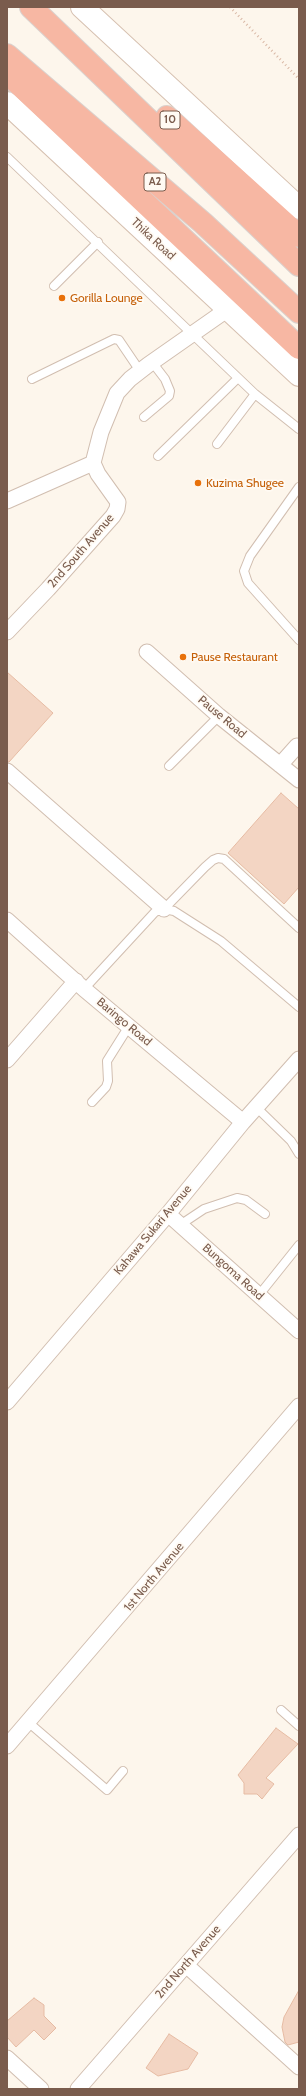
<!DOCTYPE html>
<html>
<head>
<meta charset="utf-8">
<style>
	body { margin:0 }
	#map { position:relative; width:306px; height:2096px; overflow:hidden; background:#fdf6ec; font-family:Cabin,sans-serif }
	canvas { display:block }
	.frame { position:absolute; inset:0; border:8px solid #7a5c4d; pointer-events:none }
</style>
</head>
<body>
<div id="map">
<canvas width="306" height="2096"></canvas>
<div class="frame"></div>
</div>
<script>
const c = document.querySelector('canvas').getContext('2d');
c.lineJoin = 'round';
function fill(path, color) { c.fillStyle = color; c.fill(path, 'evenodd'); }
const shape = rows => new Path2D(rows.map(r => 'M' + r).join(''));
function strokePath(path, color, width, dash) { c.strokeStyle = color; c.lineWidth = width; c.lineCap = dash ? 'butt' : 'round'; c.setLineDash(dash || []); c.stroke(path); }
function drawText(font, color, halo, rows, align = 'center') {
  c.font = font + ' Cabin,sans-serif'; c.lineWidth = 3.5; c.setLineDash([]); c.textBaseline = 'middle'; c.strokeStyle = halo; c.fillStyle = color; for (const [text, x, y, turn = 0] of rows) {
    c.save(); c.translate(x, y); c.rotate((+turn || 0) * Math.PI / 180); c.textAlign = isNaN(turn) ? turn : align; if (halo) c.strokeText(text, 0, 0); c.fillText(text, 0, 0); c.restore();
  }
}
const building = shape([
	[7,672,53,713,9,762,7,762,7,672],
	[281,793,299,809,299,887,284,904,228,853,281,793],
	[276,1728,298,1744,266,1778,274,1784,262,1799,257,1794,244,1794,244,1783,238,1775,276,1728],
	[299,1990,299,2042,288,2045,285,2042,282,2027,284,2017,299,1990],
	[34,1998,44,2005,44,2016,56,2028,44,2040,34,2030,16,2047,7,2037,7,2021,34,1998],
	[169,2034,198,2053,188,2069,158,2076,146,2068,169,2034]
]);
fill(building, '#f3d5c3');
strokePath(building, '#e6bba3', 1);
const lane = shape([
	[7,157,255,394,299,429],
	[54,286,98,242],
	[32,379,114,339,119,340,140,371],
	[144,417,169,396,170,391,165,379,152,362],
	[217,444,255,394],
	[158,456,238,378],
	[299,487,250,556,244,571,248,583,299,640],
	[169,766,219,716],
	[164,909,205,867,213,860,218,858,224,859,299,928],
	[84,989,155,912,164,909,174,911,221,941,299,1007],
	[92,1102,106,1087,108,1081,107,1061,129,1026],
	[256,1107,291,1141,299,1154],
	[180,1225,204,1209,237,1198,246,1200,265,1214],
	[259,1295,299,1245],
	[281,1710,299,1726],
	[28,1722,107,1790,123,1771]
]);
const street = shape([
	[7,501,93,463,101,432,117,393,130,379,148,365,228,309],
	[7,632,48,589,113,516,117,509,118,502,98,474,93,463],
	[147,652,219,716,299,780],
	[280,765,297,746,299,748],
	[7,771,164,909],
	[7,920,84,989,243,1122],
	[7,1060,76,981],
	[168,1214,299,1331],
	[7,1402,168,1214,243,1122,299,1059],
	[7,1746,299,1406],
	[186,1965,299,2067],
	[7,2058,41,2089],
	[78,2089,299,1835]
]);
const secondary = shape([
	[82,7,299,208],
	[7,103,299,375]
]);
const highway = shape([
	[31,7,299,265],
	[7,55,203,223,299,312],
	[7,73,299,348],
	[167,117,299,236]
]);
strokePath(lane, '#d1beb0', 10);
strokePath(street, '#d1beb0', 17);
strokePath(secondary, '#d6c0b0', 24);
strokePath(highway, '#dad1cd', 24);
strokePath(shape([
	[230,7,299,79]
]), '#d9b8a5', 2.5, [1, 3]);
strokePath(lane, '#fff', 8);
strokePath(street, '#fff', 15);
strokePath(secondary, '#fff', 22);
strokePath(highway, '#f7b7a3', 22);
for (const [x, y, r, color] of [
	[62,298,4,"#e8710a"],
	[198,483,4,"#e8710a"],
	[183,657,4,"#e8710a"]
]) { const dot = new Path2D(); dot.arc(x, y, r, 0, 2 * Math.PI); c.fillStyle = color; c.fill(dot); strokePath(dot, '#fffaf3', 1.5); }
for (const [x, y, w] of [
	[170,120,20],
	[155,182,22]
]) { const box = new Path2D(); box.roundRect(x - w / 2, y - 9, w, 18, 3); c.fillStyle = '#fffaf3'; c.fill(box); strokePath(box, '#7a5c4d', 1); }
drawText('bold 11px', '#7a5c4d', null, [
	["10",170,120],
	["A2",155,182]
]);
drawText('12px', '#7a5c4d', '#fffaf3', [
	["Thika Road",153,239,43],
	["2nd South Avenue",81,551,-49],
	["Pause Road",222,717,40],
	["Baringo Road",124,1022,40],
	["Kahawa Sukari Avenue",153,1230,-50],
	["Bungoma Road",233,1272,42],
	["1st North Avenue",154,1577,-50],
	["2nd North Avenue",188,1962,-49]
]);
drawText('12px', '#c56008', '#fffaf3', [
	["Gorilla Lounge",70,298],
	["Kuzima Shugee",206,483],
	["Pause Restaurant",191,657]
], 'left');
</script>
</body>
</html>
